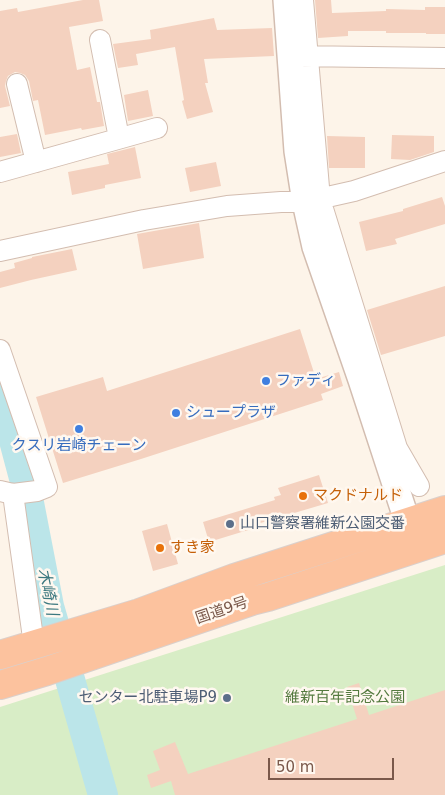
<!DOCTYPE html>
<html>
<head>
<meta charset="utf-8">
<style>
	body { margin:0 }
	#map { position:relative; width:445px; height:795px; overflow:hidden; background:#fdf4e9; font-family:"DejaVu Sans",sans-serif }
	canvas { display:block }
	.scale { position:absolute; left:268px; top:758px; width:126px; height:22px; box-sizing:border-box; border:2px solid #7a584a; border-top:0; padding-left:6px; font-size:15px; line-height:18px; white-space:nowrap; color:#7a584a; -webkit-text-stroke:4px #fff8f0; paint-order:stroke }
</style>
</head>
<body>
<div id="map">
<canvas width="445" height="795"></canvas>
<div class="scale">50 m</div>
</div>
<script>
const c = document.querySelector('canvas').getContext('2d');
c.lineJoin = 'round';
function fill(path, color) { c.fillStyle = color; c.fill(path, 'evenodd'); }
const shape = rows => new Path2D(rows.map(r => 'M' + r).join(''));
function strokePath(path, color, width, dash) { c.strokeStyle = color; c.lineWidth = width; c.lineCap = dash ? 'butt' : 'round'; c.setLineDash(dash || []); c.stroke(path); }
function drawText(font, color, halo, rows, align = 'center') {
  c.font = font + ' "DejaVu Sans","Noto Sans JP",sans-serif'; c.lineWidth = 5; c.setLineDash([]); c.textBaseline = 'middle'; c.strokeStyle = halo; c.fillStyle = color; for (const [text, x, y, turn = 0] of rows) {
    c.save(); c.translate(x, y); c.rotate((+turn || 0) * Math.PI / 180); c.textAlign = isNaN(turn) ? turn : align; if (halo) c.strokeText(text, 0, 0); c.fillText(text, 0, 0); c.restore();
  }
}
fill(shape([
	[445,565,445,795,0,795,0,707]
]), '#d8edc6');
strokePath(shape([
	[0,388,25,482,49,606,103,795]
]), '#bbe5e9', 30);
fill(shape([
	[83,0,99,0,103,21,69,27,77,70,90,67,97,102,100,102,104,126,82,130,81,128,45,135,38,100,33,101,29,81,25,75,20,73,15,72,8,76,6,81,5,86,10,106,0,108,0,11,17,8,18,12],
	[315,0,331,0,332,13,386,11,386,9,425,10,425,7,445,7,445,34,426,34,426,33,386,33,386,31,348,31,348,36,318,38],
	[214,18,217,30,272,28,274,56,204,59,208,83,205,83,213,112,187,119,182,101,184,100,175,47,136,54,138,65,118,68,113,44,151,39,150,30],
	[148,90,153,116,128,121,124,95],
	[17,134,21,153,0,157,0,137],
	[392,135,434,136,434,152,410,160,391,159],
	[327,136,365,137,365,168,329,168],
	[135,147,141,178,105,185,105,188,72,195,68,172,109,164,107,154],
	[216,162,221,186,190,192,185,168],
	[442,197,445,206,445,224,395,239,397,244,366,251,359,222,403,211,403,209],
	[199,223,204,258,143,269,137,234],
	[72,249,77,270,31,280,0,288,0,272,15,268,14,263,32,258,32,257],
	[445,286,445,336,381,355,367,310],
	[300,329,316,379,339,372,343,386,321,394,323,400,141,459,63,483,36,397,103,377,107,391],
	[319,475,328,503,257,524,258,527,209,542,203,522,275,500,274,497,281,495,278,488],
	[167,524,178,564,153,571,142,531],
	[359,683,369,715,445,690,445,795,175,795,171,781,151,788,147,775,160,770,153,751,175,742,188,774,357,719,347,687]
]), '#f4d1bf');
const minor = shape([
	[303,0,320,199,397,448,419,486],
	[100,40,119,138],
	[295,56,445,58],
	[17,84,36,162],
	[0,172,157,128],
	[0,251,144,220,227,206,281,202,305,202,354,191,445,161],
	[0,350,47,487,37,491,13,494,0,491],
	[13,494,34,645]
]);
const tertiary = shape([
	[286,0,297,151,305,202,315,247,361,380,414,542]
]);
const trunk = shape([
	[0,655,139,613,234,578,445,510],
	[0,685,47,671,252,601,268,597,445,539]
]);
strokePath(minor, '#d3bdb0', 22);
strokePath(tertiary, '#d3bdb0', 28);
strokePath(trunk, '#dad0cc', 30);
strokePath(minor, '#fff', 20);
strokePath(tertiary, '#fff', 25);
strokePath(trunk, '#fcc29e', 28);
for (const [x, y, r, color] of [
	[266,381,5,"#3f7fe0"],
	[176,413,5,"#3f7fe0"],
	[79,429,5,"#3f7fe0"],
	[303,496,5,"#e8710a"],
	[230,524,5,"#5c6f8a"],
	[160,548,5,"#e8710a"],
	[227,698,5,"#5c6f8a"]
]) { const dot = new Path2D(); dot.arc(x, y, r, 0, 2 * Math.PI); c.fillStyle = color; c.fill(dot); strokePath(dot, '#fff8f0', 2); }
drawText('15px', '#366cbe', '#fff8f0', [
	["ファディ",276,381],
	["シュープラザ",186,413],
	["クスリ岩崎チェーン",79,446,"center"]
], 'left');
drawText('15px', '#c56008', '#fff8f0', [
	["マクドナルド",313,496],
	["すき家",170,548]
], 'left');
drawText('15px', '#4e5e75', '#fff8f0', [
	["山口警察署維新公園交番",240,524],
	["センター北駐車場P9",217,698,"right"]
], 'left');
drawText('15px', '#7a584a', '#fff8f0', [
	["国道9号",222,611,-19]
]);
drawText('15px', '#547a3f', '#fff8f0', [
	["維新百年記念公園",345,698]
]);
drawText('italic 16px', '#3c787f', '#fff8f0', [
	["木崎川",47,592,78]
]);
</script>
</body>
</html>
